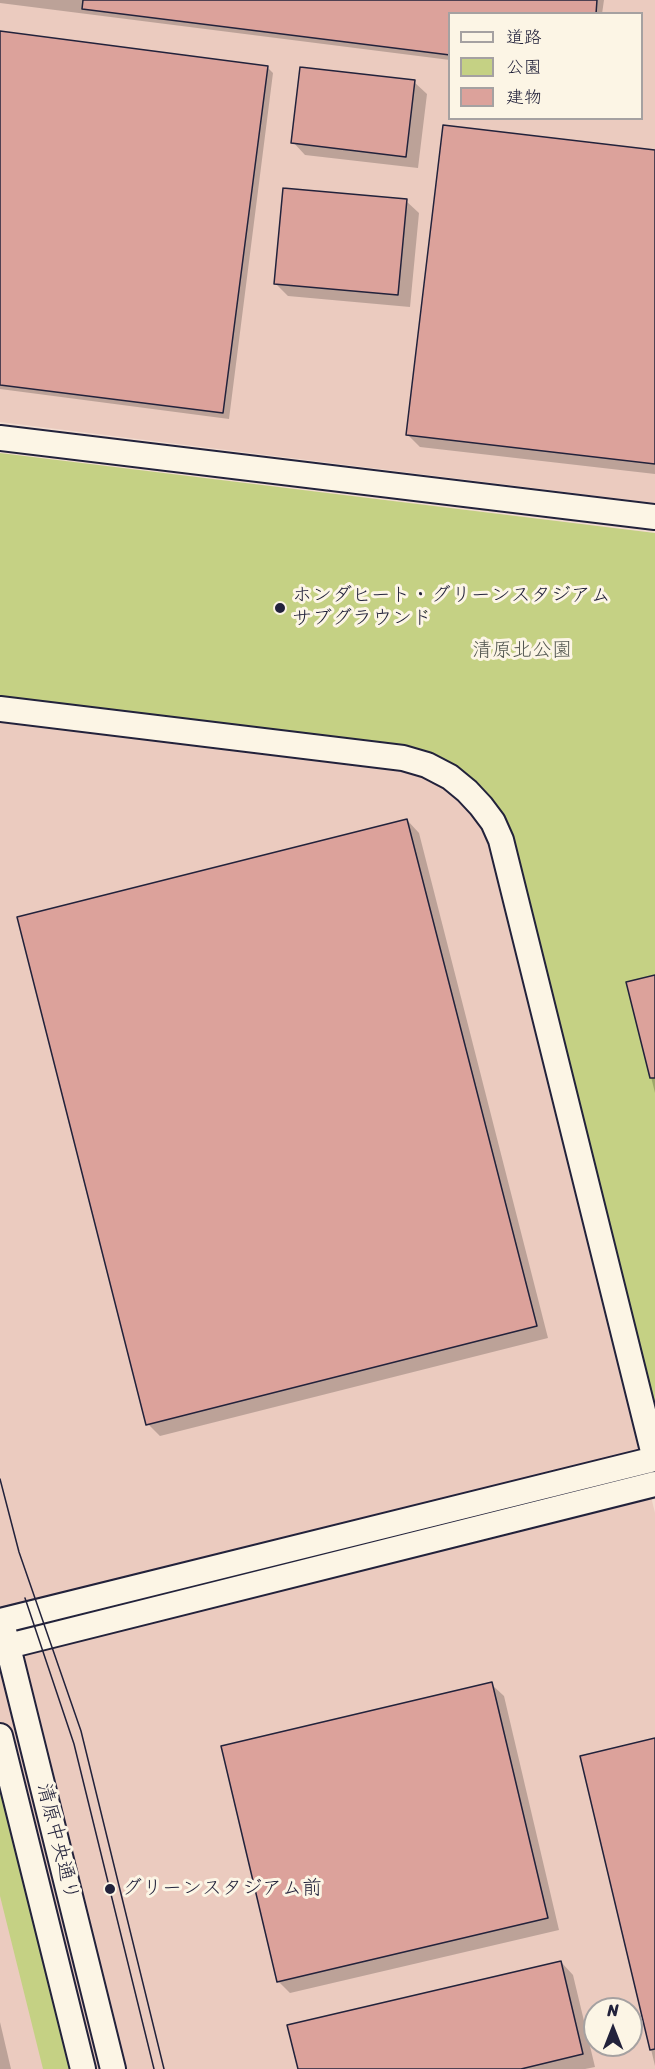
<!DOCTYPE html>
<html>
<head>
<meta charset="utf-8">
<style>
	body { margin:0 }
	#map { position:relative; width:655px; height:2069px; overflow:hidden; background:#f2dccf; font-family:Sriracha,"Klee One",sans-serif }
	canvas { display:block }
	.legend { position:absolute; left:448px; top:12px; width:195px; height:108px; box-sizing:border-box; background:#fcf5e5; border:2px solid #a5a1a1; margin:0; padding:8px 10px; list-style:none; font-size:18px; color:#22223b }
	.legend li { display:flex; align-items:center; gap:12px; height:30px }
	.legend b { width:30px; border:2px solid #a5a1a1 }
	.north { position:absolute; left:583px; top:1997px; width:60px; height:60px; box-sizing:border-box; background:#fcf5e5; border:2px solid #a5a1a1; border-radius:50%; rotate:0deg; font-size:16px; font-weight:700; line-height:24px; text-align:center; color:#22223b }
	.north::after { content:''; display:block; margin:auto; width:21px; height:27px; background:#22223b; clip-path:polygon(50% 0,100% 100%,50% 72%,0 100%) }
</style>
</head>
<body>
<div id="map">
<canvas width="655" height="2069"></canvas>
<ul class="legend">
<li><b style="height:8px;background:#fcf5e5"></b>道路</li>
<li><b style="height:16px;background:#c5d184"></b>公園</li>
<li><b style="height:16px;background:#dca29b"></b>建物</li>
</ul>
<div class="north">N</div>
</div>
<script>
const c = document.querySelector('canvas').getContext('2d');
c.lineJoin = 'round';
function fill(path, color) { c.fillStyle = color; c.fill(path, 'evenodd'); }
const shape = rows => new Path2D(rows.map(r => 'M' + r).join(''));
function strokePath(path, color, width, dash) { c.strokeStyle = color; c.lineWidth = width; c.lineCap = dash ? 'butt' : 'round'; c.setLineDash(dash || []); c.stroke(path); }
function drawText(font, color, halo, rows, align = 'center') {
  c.font = font + ' Sriracha,"Klee One",sans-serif'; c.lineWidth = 6; c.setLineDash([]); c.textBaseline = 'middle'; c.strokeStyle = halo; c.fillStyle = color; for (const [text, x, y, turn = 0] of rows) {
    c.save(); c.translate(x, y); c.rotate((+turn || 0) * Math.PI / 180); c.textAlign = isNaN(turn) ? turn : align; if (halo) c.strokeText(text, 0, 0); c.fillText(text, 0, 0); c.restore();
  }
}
fill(shape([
	[0,0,655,0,655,503,0,422],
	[450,14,642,14,642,118,450,118],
	[0,720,403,770,429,778,451,792,470,811,486,838,492,851,655,1513,655,2069,0,2069],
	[595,2009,631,2009,631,2045,595,2045]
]), '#ebcbbf');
fill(shape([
	[0,453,655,533,655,1414,514,843,506,821,491,797,481,786,452,765,436,756,400,744,0,697],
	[0,1775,72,2069,43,2069,0,1896]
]), '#c5d184');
fill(shape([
	[0,0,604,0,602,14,450,14,450,60,0,3],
	[0,33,267,67,273,73,229,419,0,389],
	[414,82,427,94,418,168,305,155,293,142],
	[655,151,655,474,420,447,407,434],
	[406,201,419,213,410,307,288,296,275,283],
	[407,820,419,833,548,1338,160,1436,148,1424],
	[655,977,655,1093,628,984],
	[491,1684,504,1696,559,1930,290,1993,278,1981],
	[655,1740,655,2066,582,1757],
	[561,1962,573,1975,595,2067,585,2069,299,2069],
	[0,2022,11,2069,0,2069]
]), '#0003');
const building = shape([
	[83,0,597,0,596,14,450,14,450,55,82,9,83,0],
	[0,31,268,66,223,413,0,385,0,31],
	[300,67,415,80,406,157,291,143,300,67],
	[443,125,655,150,655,464,406,435,443,125],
	[283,188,407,199,398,295,274,284,283,188],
	[407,819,537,1326,146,1425,17,917,407,819],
	[655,975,655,1078,650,1078,626,982,655,975],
	[492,1682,548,1918,277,1982,221,1746,492,1682],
	[655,1738,655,2049,650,2050,580,1756,655,1738],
	[561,1961,583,2054,521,2069,298,2069,287,2025,561,1961]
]);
fill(building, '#dca29b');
strokePath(building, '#22223b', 1.5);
const minor = shape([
	[0,438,655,517],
	[0,709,403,758,427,765,450,777,467,791,481,806,493,822,501,840,655,1459],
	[0,1621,655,1459],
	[4,1631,113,2069],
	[0,1648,655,1484],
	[0,1736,83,2069]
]);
strokePath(minor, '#22223b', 28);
strokePath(minor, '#fcf5e5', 24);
strokePath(shape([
	[0,1479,19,1552,81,1731,164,2069],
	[25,1598,74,1744,154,2069]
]), '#22223b', 1.5);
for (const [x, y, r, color] of [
	[280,608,6,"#22223b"],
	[110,1889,6,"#22223b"]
]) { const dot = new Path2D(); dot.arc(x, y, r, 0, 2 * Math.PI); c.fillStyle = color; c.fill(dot); strokePath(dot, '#fcf5e5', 2); }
drawText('20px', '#22223b', '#fcf5e5', [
	["ホンダヒート・グリーンスタジアム",292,596],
	["サブグラウンド",292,619],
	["グリーンスタジアム前",122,1889]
], 'left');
drawText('20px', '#535751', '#fcf5e5', [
	["清原北公園",522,651]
]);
drawText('20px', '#22223b', '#fcf5e5', [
	["清原中央通り",57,1842,76]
]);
</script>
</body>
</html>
